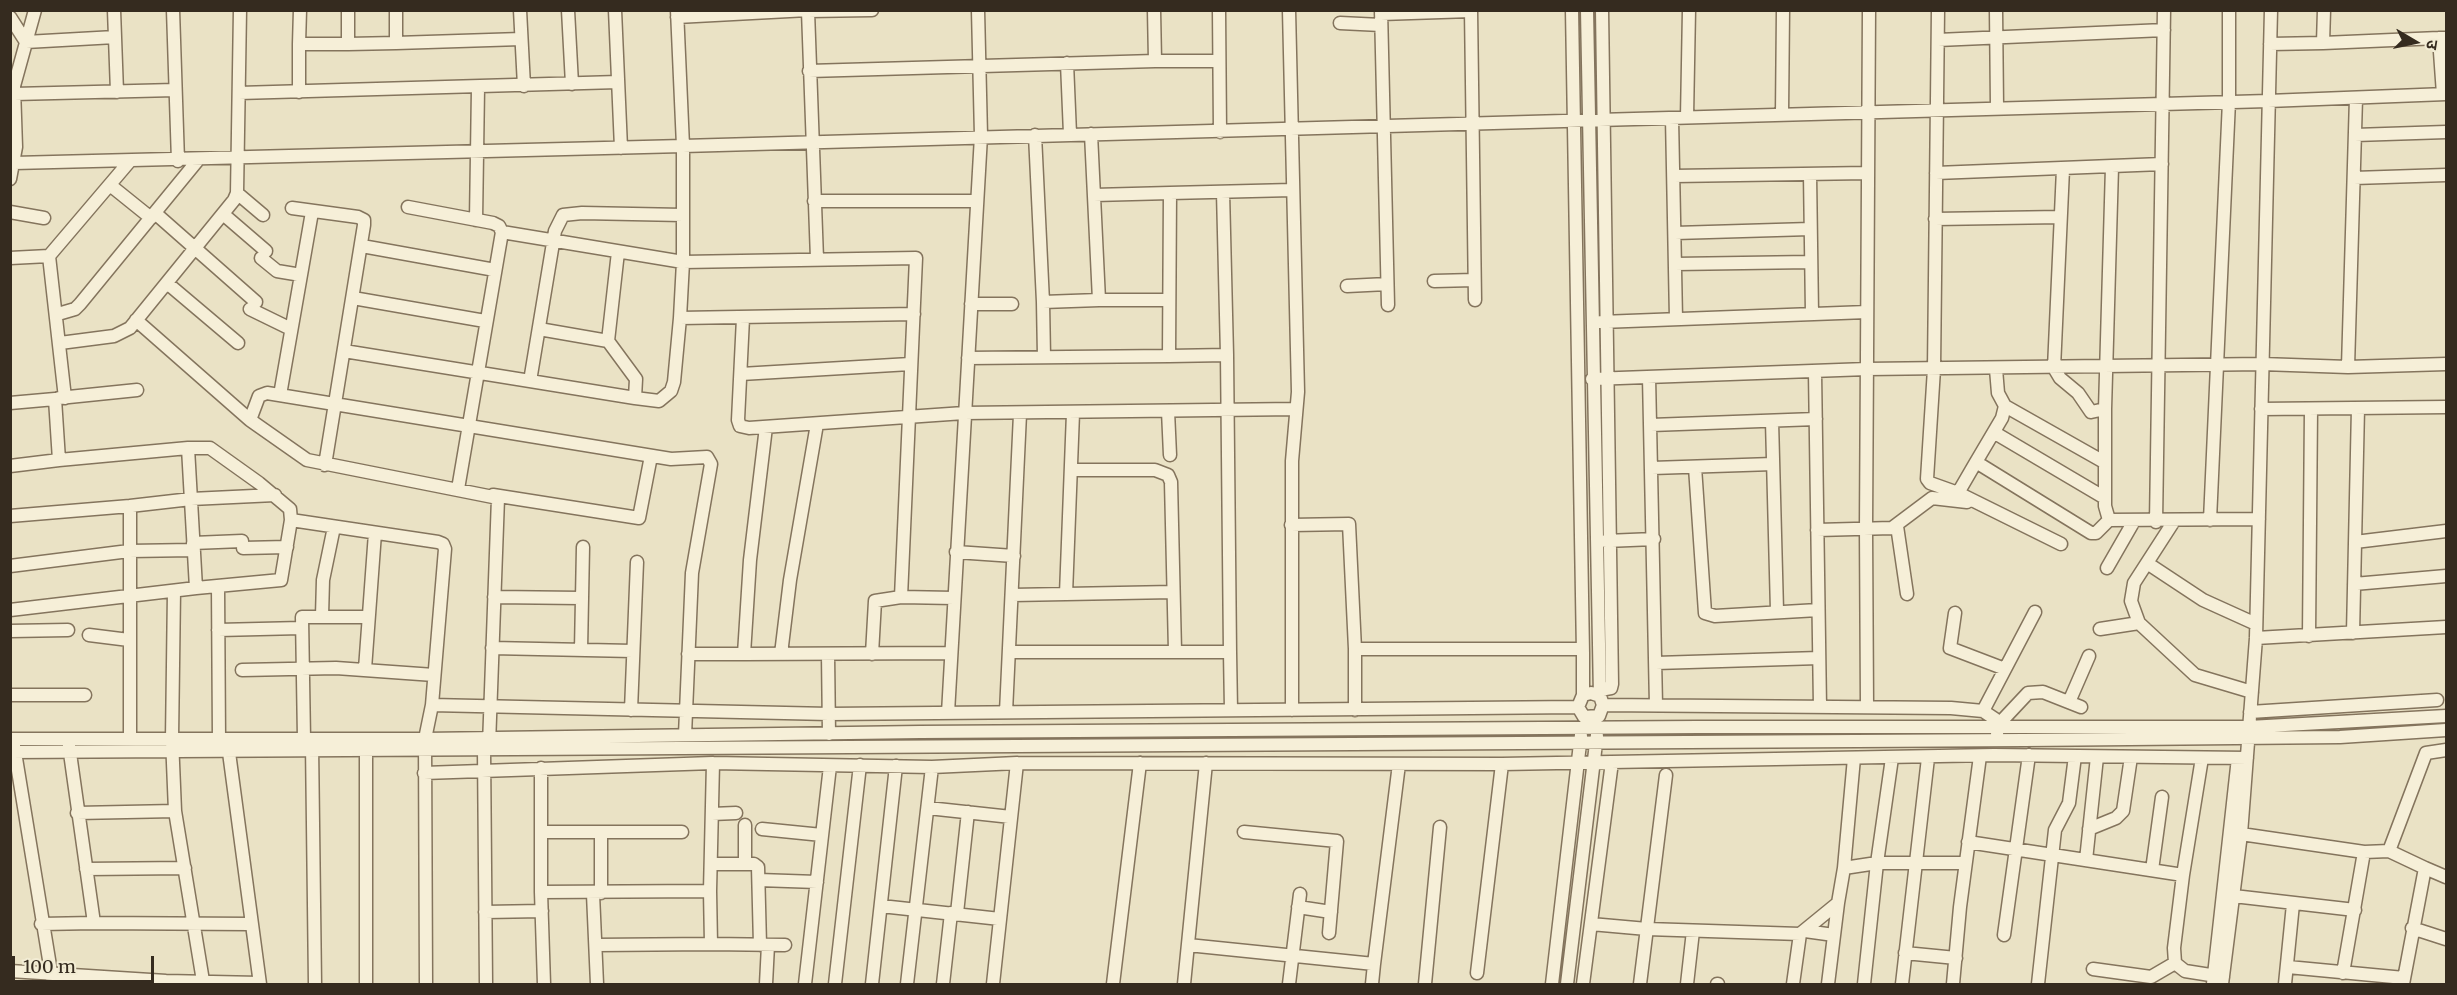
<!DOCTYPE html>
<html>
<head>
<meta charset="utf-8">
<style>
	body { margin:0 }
	#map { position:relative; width:2457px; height:995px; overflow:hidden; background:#eae2c5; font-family:Merriweather,"Noto Sans Devanagari",serif }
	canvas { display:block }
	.frame { position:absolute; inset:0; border:12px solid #352b1f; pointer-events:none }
	.north { position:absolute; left:2385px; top:12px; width:60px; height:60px; -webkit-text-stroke:4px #f2ecd4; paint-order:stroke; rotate:99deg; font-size:16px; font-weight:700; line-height:24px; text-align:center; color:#352b1f }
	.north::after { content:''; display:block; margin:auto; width:21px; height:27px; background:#352b1f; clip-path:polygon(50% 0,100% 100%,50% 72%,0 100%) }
	.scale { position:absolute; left:12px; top:956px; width:142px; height:27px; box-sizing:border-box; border:3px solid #352b1f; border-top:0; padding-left:8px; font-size:18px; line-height:21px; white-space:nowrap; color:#352b1f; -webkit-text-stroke:4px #f2ecd4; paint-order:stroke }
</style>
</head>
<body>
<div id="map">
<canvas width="2457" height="995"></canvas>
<div class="frame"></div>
<div class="north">उ</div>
<div class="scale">100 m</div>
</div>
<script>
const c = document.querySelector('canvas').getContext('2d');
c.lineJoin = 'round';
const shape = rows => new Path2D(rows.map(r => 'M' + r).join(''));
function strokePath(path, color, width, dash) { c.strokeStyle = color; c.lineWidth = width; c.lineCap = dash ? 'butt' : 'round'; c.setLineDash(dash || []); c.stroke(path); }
const minor = shape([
	[114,10,117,92],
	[173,10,178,161],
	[348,10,348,44,396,43,396,10],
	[520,10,524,86],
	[568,10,572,84],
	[615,10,621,148],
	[677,10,683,146,2268,101,2446,94],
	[1154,10,1155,61,1219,61],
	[1219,10,1220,132],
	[1289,10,1298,392,1292,461,1292,710],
	[1381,10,1388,305],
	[1471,10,1475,300],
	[1572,10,1583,653,1583,695,1578,707,1584,717,1599,716,1603,705,1600,696,1591,693,1583,695],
	[1587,10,1600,696],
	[1938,10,1934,369,1927,479,1930,483,1958,493,2061,544],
	[1996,10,1997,107],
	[2324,10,2323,43,2439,38],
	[1381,14,1471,11],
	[10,17,26,42,115,37],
	[677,17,808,10],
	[1340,23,1381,25],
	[1938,40,2164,30],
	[396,43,521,39],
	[299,44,300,10],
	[2270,44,2323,43],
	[1067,63,1070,134],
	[809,71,1155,61],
	[10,88,14,86,35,10],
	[299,92,299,44,348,44],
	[239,93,618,82],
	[14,94,175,90],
	[2443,94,2439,38,2445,38],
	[1782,114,1783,10],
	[1687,117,1689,10],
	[1672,118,1676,319],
	[1035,135,1043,302],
	[2355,135,2446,132],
	[14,163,683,146,683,262,680,318,674,382,671,391,659,401,635,398,636,379,608,341,618,252],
	[2112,167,2105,409,2105,506,2109,520,2259,519],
	[2063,169,2054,368,2060,378,2078,393,2091,412,2105,409],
	[1936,173,2162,164],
	[1810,174,1812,314],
	[1674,176,1867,173],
	[2354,178,2446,175],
	[10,179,16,147,14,88],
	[110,185,151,218],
	[1223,192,1227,355],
	[237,193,263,215],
	[1094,195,1170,193],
	[814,201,977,201],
	[408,207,493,223,499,226,502,232,458,489],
	[292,208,358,217,364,220,364,225,325,465],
	[10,212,44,218],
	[155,213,256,302],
	[223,214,266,251],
	[1935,219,2060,217],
	[476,220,478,88],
	[502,232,683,262,916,258,901,597],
	[1675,233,1810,229],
	[362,246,495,270],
	[10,258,49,256],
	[261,258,277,271,301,275],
	[817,259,808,11,872,10],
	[1675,264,1810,262],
	[1434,281,1474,280],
	[167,283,238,343],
	[1347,286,1387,284],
	[353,298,485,321],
	[1099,300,1169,300],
	[971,304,1012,304],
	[250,309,291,329],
	[58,314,75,309,80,304,198,160],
	[680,318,914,314],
	[743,318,738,420,740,426,749,428,964,413,1296,409],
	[136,320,250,420,259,396,267,393,671,459,707,457,711,464,692,573,685,735],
	[1601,322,1867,312],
	[539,329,608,341],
	[60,343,114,336,130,328,234,200,237,193,240,10],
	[344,351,530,381,555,231,563,215,582,213,683,215],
	[1044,357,1043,302,1099,300,1091,134],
	[968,358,1169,356],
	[2348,367,2356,98],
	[1996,369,1998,393,2005,406,2104,462],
	[1815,372,1820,707],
	[741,374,910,364],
	[1649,377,1656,705],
	[1592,379,1867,369,2262,364,2348,367,2446,364],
	[530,381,635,398],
	[280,395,312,212],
	[59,398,137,390],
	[65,398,49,256,129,162],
	[10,403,55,399,59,460,10,466],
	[2005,406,2002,418,1976,462,2091,533,2096,533,2109,520],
	[2261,409,2446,407],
	[1168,411,1170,455],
	[250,420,307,460,498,498,489,745],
	[1772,421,1777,611],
	[1651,425,1816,419],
	[1995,433,2105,498],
	[59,460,188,448,210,448,259,483,290,509,291,520,281,580,196,588,188,448],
	[1695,467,1705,613,1715,616,1818,610],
	[1652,468,1773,464],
	[1071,470,1155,470,1168,475,1171,482,1175,651],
	[1958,493,1976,462],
	[493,495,639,518,651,456],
	[130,506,191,499,275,495],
	[10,516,130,506,130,738],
	[291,520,438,542,443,544,445,549,432,705,425,739,426,984],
	[2210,520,2229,101,2229,10],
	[2174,521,2134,583,2131,601,2139,623,2195,675,2252,692],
	[2156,522,2164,10],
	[1291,525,1349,524,1355,649],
	[1897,526,1907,594],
	[1817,530,1892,528,1932,498,1967,502],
	[1606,541,1654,539],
	[2355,542,2446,531],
	[243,548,287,547],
	[956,552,1014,556],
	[2147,563,2203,600,2256,624],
	[10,566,129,551,193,550,193,543,242,541],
	[2107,568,2134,521],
	[2354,584,2446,576],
	[218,586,219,740],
	[174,591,172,739,175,811,203,981],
	[1066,594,1073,413],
	[1012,595,1173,592],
	[494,597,581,598],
	[10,610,196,588],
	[1955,613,1950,648,2005,669],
	[322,616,323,580,334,527],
	[2100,629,2139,623],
	[218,630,301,628],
	[10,631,68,630],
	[2353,633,2358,408],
	[89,635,129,640],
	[2309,636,2311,409],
	[2256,638,2446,627],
	[492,648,633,651],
	[581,650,583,547],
	[1009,652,1230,652,1227,355,1169,356,1170,193,1292,190],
	[1230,652,1231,710],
	[688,654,744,654,750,560,766,427],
	[744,654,951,653],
	[781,654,790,580,817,424],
	[828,654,829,734],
	[872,654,875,601,901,597,954,598],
	[1656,663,1819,658],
	[365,669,375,533],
	[242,670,336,668,434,675],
	[1600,690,1611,688,1612,684,1602,10],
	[10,695,85,695],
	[2069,702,2089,656],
	[432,705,829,714,1578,707],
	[1603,705,1951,708,1983,711,1995,719,1998,725,1997,734],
	[1867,707,1866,529,1869,10],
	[631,710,637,562],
	[1355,710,1355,649,1582,649],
	[1983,711,2035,612],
	[1006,712,1020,414],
	[2250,712,2437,700],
	[948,713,981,136,978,10],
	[1998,725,2028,693,2043,692,2081,707],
	[10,739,425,739,920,732,1698,727,2249,727,2446,716],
	[304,739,302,617,368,617],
	[312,744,315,984],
	[228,745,260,984],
	[14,746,53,984],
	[69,746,94,923,250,924],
	[484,750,486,984],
	[10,752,2024,740,2340,737,2446,730],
	[2202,758,2183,875,2174,948,2175,963,2185,971,2223,977],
	[541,768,541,892],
	[424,773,713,763,932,767,1017,763,1502,764,1994,755,2247,758],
	[928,808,1011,817],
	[77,813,175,811],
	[712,814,736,813],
	[745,825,745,864],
	[762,829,822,835],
	[2089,829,2116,818,2123,811,2131,757],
	[541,832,601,832],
	[1244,832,1337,841,1329,933],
	[2241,834,2364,852,2389,851,2425,868,2403,984],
	[1968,842,2183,875],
	[2389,851,2426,753,2446,750],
	[2086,860,2097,757],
	[711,864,754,864,758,867,760,945],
	[1844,868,1854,758],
	[2425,868,2446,877],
	[86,869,185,868],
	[2152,870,2162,797],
	[759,880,817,882],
	[601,893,601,832,682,832],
	[593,894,597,984],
	[2225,895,2355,910],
	[881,906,1000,919],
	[1298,907,1331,912],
	[485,912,542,911],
	[957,913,968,812],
	[41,924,94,923],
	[1591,924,1647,929,1800,934],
	[2412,928,2446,939],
	[1805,931,1834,935],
	[2004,935,2029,755],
	[711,944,785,945],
	[596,945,711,944,710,891],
	[1188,945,1374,964,1372,984],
	[1905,953,1956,958],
	[1374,964,1399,764],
	[2288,967,2404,978],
	[2093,969,2151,977,2175,963],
	[10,971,166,981,259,983],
	[1477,973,1502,764],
	[2343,973,2364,852],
	[366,984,366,752],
	[544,984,541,892,710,891,713,763],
	[766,984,768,945],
	[805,984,830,766],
	[835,984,860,765],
	[872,984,896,766],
	[907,984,932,767],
	[943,984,951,913],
	[993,984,1017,763],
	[1113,984,1140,763],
	[1184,984,1206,763],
	[1289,984,1300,894],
	[1425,984,1440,827],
	[1552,984,1581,735],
	[1567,984,1597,735],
	[1583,984,1612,762],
	[1640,984,1666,775],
	[1687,984,1693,931],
	[1717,984,1718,984],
	[1793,984,1800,934,1838,903,1844,868,1877,863,1965,863],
	[1828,984,1838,903],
	[1864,984,1877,863,1892,758],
	[1902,984,1928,758],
	[1953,984,1960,907,1980,756],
	[2038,984,2055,830,2069,803,2075,756],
	[2213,984,2238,758],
	[2222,984,2241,834,2256,638,2271,10],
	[2285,984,2293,904]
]);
strokePath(minor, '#84745d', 15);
strokePath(minor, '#f6efd8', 12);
</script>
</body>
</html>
